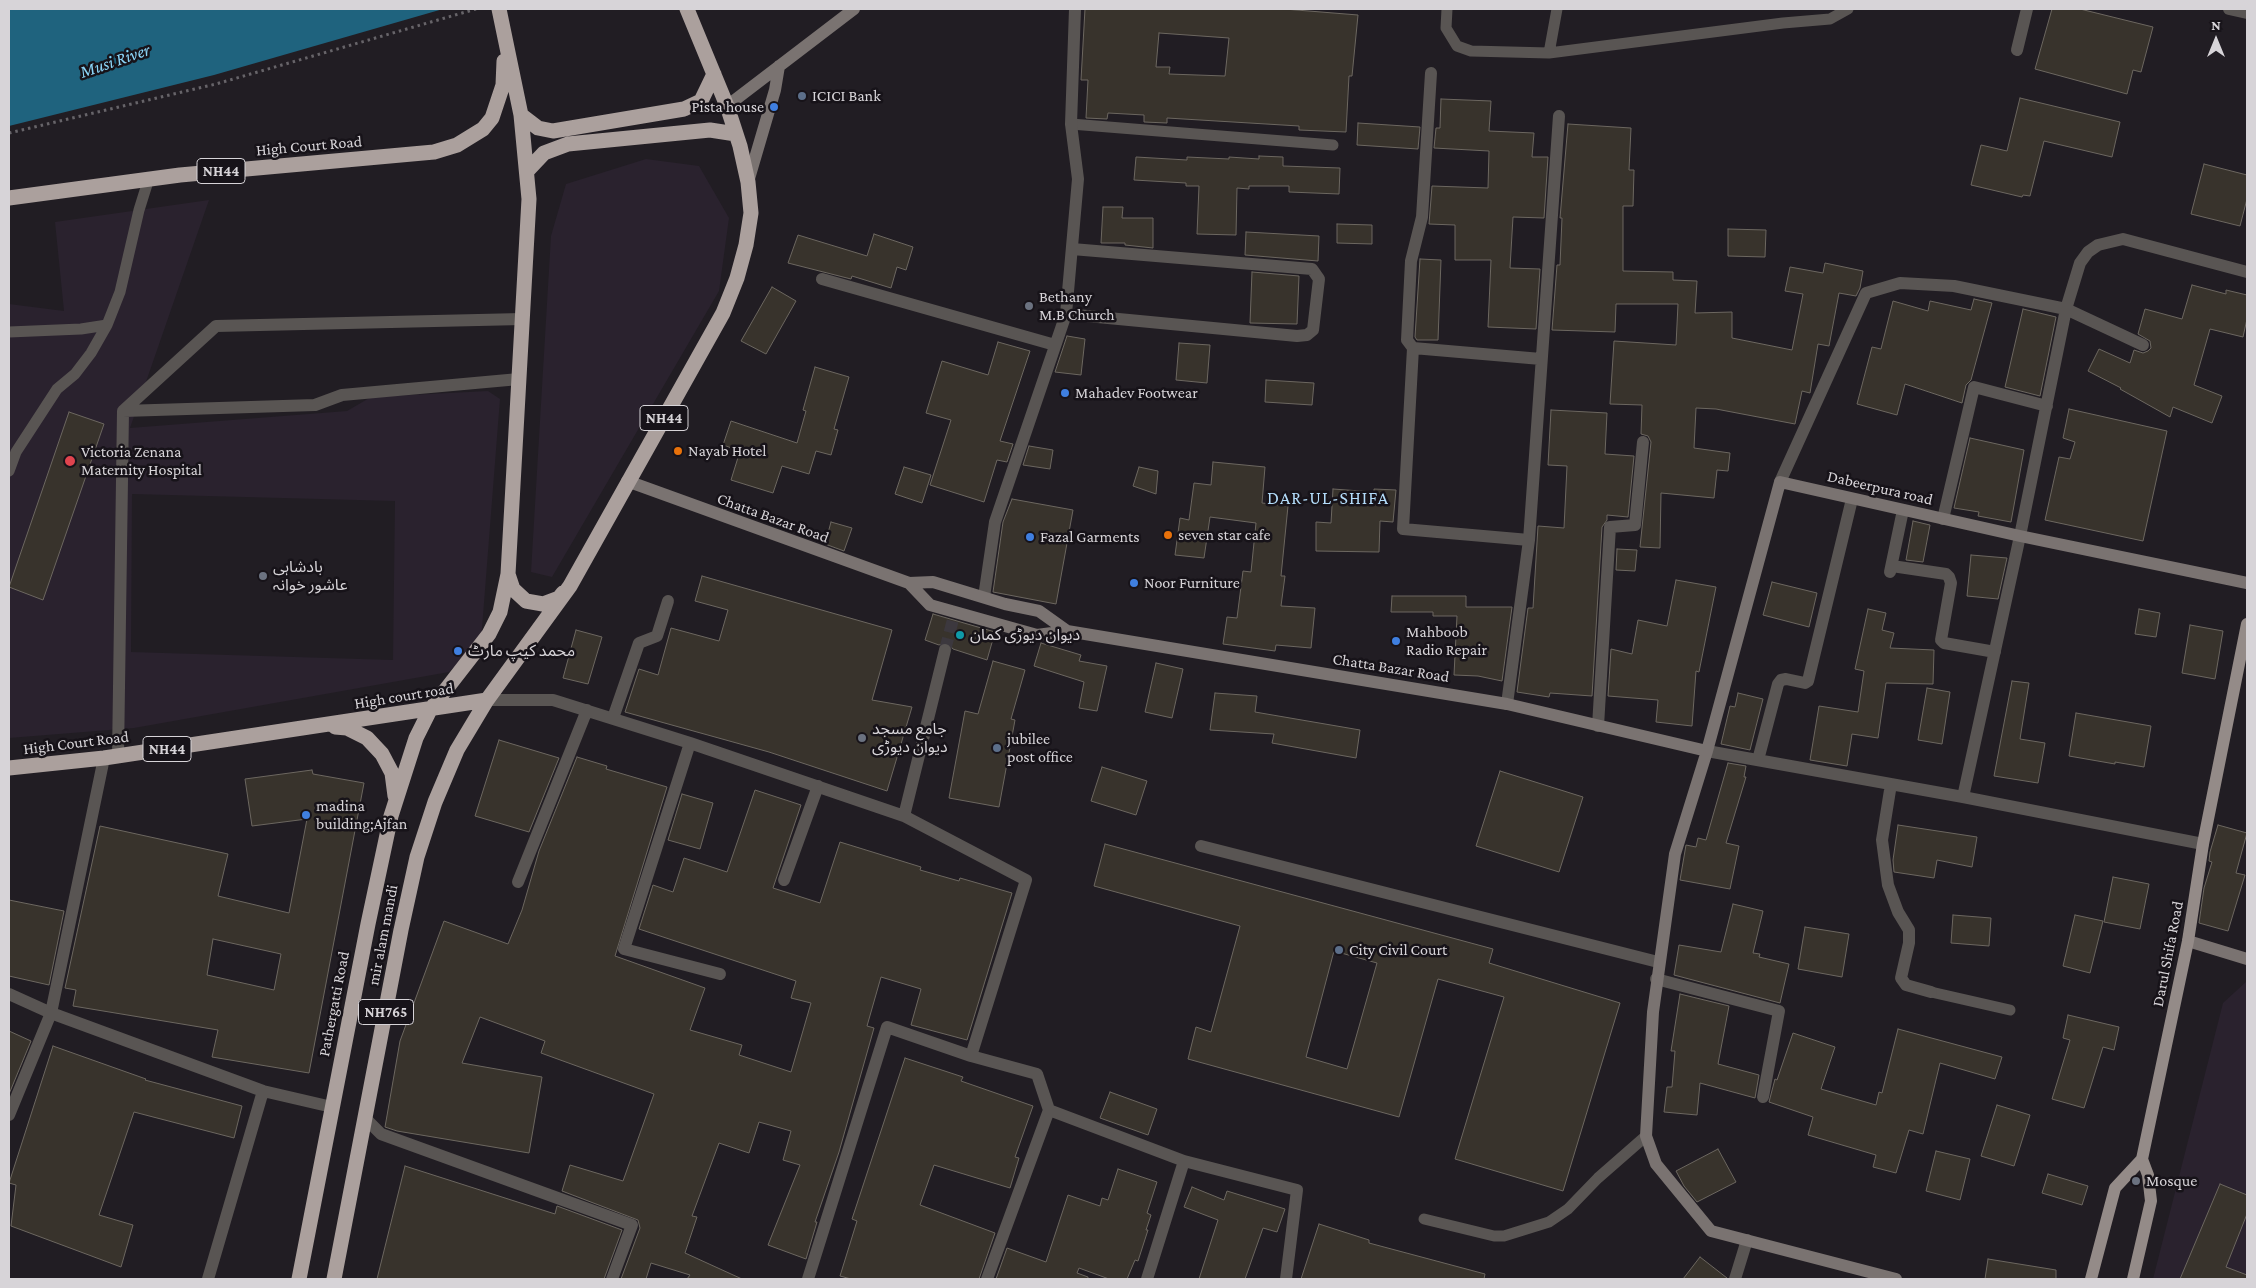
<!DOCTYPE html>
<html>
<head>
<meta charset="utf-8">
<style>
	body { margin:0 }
	#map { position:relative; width:2256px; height:1288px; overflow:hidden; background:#211d23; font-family:"Crimson Pro",serif }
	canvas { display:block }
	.frame { position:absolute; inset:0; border:10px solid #d7d4d8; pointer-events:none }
	.north { position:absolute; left:2191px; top:15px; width:50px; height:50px; -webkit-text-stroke:4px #171319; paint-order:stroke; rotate:0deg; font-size:14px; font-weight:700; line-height:20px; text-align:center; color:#d7d4d8 }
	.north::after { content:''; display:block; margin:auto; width:18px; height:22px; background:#d7d4d8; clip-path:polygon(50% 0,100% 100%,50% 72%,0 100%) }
</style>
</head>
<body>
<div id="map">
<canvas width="2256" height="1288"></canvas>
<div class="frame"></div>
<div class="north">N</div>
</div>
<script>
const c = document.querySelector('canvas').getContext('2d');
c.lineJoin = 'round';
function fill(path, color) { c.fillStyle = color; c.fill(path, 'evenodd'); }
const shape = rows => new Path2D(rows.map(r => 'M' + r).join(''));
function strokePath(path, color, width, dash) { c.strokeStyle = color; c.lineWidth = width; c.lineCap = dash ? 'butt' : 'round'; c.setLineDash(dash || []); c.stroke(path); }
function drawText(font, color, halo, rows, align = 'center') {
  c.font = font + ' "Crimson Pro","Noto Sans Arabic",serif'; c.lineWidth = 5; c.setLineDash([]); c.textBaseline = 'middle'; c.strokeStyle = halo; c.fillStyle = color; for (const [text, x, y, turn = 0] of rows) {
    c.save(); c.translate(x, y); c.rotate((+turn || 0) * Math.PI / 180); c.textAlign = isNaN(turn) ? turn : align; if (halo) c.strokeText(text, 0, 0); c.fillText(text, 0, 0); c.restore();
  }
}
fill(shape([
	[646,159,699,166,729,218,719,291,552,577,531,572,551,236,566,184],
	[209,200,130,428,347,411,371,397,488,391,500,399,481,641,449,672,134,728,9,738,9,304,64,311,55,222],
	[132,494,395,501,393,660,131,652],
	[2247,981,2247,1279,2153,1279,2223,1003]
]), '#2a222e');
fill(shape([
	[9,9,443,9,214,75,9,126]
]), '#1f637e');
const building = shape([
	[1085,9,1284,9,1358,15,1352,76,1349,76,1346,132,1299,130,1299,126,1167,118,1167,123,1144,122,1144,115,1108,113,1107,119,1086,118,1088,80,1081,80,1085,9],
	[1159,33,1229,38,1225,76,1169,74,1170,67,1156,67,1159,33],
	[2052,9,2080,9,2153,27,2141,72,2133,70,2127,94,2035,69,2052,9],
	[2020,98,2120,122,2112,157,2044,141,2030,196,2023,195,2022,197,1971,185,1981,145,2007,151,2020,98],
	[1441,99,1491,101,1489,131,1534,133,1532,157,1548,157,1544,218,1513,217,1510,268,1540,269,1536,329,1488,327,1491,260,1455,260,1455,225,1429,224,1432,186,1488,188,1489,151,1434,148,1436,128,1440,128,1441,99],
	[1358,123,1420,127,1418,149,1357,145,1358,123],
	[1568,124,1631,128,1629,170,1634,170,1633,206,1623,206,1623,271,1673,272,1673,280,1697,281,1695,313,1732,312,1732,338,1792,350,1803,294,1785,291,1790,267,1823,273,1825,263,1863,271,1860,288,1856,296,1839,293,1829,346,1818,344,1810,393,1802,391,1795,424,1716,409,1696,408,1694,448,1730,453,1728,471,1717,470,1714,498,1661,493,1660,548,1640,547,1651,442,1648,436,1641,434,1642,405,1610,404,1614,341,1676,345,1678,304,1616,304,1615,332,1552,330,1557,265,1560,265,1562,218,1560,218,1568,124],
	[1259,156,1283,157,1283,166,1340,168,1339,194,1289,192,1289,186,1249,186,1249,189,1237,188,1236,235,1197,234,1199,186,1186,186,1186,183,1134,180,1136,157,1187,160,1187,157,1229,159,1229,157,1259,159,1259,156],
	[2204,164,2247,175,2247,199,2240,226,2191,214,2204,164],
	[1103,207,1123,207,1122,218,1153,218,1153,248,1125,245,1125,243,1101,243,1103,207],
	[1337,224,1372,225,1372,244,1337,243,1337,224],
	[1728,229,1766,230,1765,257,1728,256,1728,229],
	[1246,232,1319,236,1318,261,1245,255,1246,232],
	[874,234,913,247,906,270,897,267,891,288,852,276,851,279,788,263,798,235,867,256,874,234],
	[1420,259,1441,260,1438,340,1417,340,1415,337,1420,259],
	[1252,272,1299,276,1297,324,1250,323,1252,272],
	[2192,285,2226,294,2226,290,2247,295,2247,319,2243,337,2210,329,2194,385,2222,396,2212,423,2173,407,2170,417,2120,389,2121,388,2088,371,2099,349,2130,363,2134,350,2143,353,2148,351,2151,348,2150,341,2138,334,2145,309,2182,319,2192,285],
	[772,287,796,301,766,354,741,341,772,287],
	[1974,299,1992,303,1971,380,1966,385,1962,403,1905,384,1897,415,1857,404,1872,347,1881,349,1893,301,1928,311,1930,301,1971,310,1974,299],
	[2023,309,2056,317,2040,396,2005,387,2023,309],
	[1067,336,1085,339,1081,375,1055,372,1067,336],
	[998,342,1030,351,1000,441,1013,444,1007,462,997,460,984,502,930,485,951,420,926,413,942,361,988,375,998,342],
	[1179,343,1210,345,1207,383,1176,380,1179,343],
	[815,367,849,377,834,429,838,430,831,455,816,451,809,474,782,466,773,493,731,480,740,451,723,445,731,421,797,443,806,411,803,410,815,367],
	[1266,380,1314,383,1312,405,1265,402,1266,380],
	[2069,409,2167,431,2143,541,2045,520,2059,457,2070,459,2075,442,2063,438,2069,409],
	[1551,410,1607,413,1605,454,1634,456,1628,517,1607,515,1607,520,1602,527,1592,696,1550,693,1549,697,1517,692,1528,608,1533,608,1538,526,1564,528,1567,466,1548,465,1551,410],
	[69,412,104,424,43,600,9,587,69,412],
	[1970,438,2024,450,2011,522,1978,516,1979,512,1954,508,1970,438],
	[1029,446,1053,450,1050,469,1023,465,1029,446],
	[1213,462,1265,467,1262,503,1288,506,1281,576,1285,576,1281,606,1315,608,1311,648,1276,645,1275,651,1223,644,1227,617,1237,618,1243,571,1251,572,1256,523,1210,517,1204,558,1175,555,1180,518,1189,520,1194,483,1211,485,1213,462],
	[904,467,931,475,922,503,895,494,904,467],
	[1139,467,1158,471,1156,494,1133,486,1139,467],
	[1333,489,1374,492,1374,489,1396,490,1393,522,1380,521,1379,552,1316,551,1316,522,1331,523,1333,489],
	[1012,499,1073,510,1056,604,993,592,1003,522,1012,499],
	[1913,521,1930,525,1923,562,1906,560,1913,521],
	[831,522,852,528,844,551,825,544,831,522],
	[1617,549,1637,550,1635,571,1616,570,1617,549],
	[1971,555,2007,558,1998,599,1967,596,1971,555],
	[702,576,892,630,872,700,912,707,887,791,769,752,625,712,639,669,658,675,671,628,719,641,728,610,695,601,702,576],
	[1676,580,1716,587,1699,672,1696,671,1692,726,1656,722,1658,700,1608,696,1611,649,1632,654,1638,620,1667,626,1676,580],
	[1772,582,1817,593,1809,627,1763,615,1772,582],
	[1392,596,1466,596,1466,607,1512,607,1502,681,1478,676,1454,675,1457,616,1433,616,1433,612,1391,612,1392,596],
	[1868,609,1886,613,1882,630,1894,633,1890,648,1934,650,1933,684,1886,683,1878,738,1852,734,1847,766,1810,760,1819,706,1858,712,1864,671,1855,669,1868,609],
	[2139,609,2160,613,2156,637,2135,634,2139,609],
	[933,614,995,632,987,660,953,649,947,642,939,645,925,640,933,614],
	[2190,625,2223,631,2215,679,2182,673,2190,625],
	[576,630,602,637,588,684,563,678,576,630],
	[1041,643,1081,655,1079,661,1107,666,1097,711,1079,708,1084,682,1034,666,1041,643],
	[993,661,1025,670,1011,719,1015,720,999,807,949,798,965,711,978,714,993,661],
	[1156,663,1183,669,1172,718,1145,712,1156,663],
	[2012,681,2029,683,2020,739,2045,743,2038,783,1994,776,2012,681],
	[1927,688,1950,692,1942,744,1918,740,1927,688],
	[1215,693,1257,696,1255,712,1360,730,1356,758,1272,743,1274,734,1210,730,1215,693],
	[1738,693,1763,699,1750,750,1721,744,1730,706,1735,707,1738,693],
	[2076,713,2151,726,2144,767,2115,762,2115,764,2069,756,2076,713],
	[499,740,559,758,529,832,475,816,499,740],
	[577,757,607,766,606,769,667,787,615,956,705,988,690,1030,742,1045,739,1055,791,1072,811,1003,791,998,796,981,639,929,653,885,673,892,684,858,727,872,755,790,801,805,773,888,820,903,840,842,921,867,920,870,959,881,960,878,1012,893,967,1040,911,1025,921,989,881,977,867,1026,874,1028,839,1152,815,1222,817,1222,806,1259,768,1245,800,1165,783,1160,791,1131,759,1122,749,1153,719,1143,692,1216,697,1217,685,1253,742,1279,687,1279,690,1275,651,1263,646,1279,621,1279,640,1228,638,1220,562,1191,570,1165,623,1181,654,1094,541,1053,545,1041,480,1017,462,1063,542,1077,529,1153,397,1131,385,1127,400,1041,444,921,508,944,522,910,539,851,577,757],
	[1728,763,1746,766,1744,777,1746,777,1726,843,1739,846,1730,889,1680,880,1686,845,1696,847,1698,838,1706,840,1728,763],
	[1102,767,1147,781,1136,815,1091,801,1102,767],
	[312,770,313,774,364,783,309,1073,212,1057,218,1030,73,1006,76,990,65,988,100,826,228,854,218,896,289,913,307,819,252,826,245,779,312,770],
	[213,939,281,954,274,990,207,975,213,939],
	[1500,771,1583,797,1559,872,1476,846,1500,771],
	[682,794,713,803,700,849,668,840,682,794],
	[1898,825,1977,837,1972,867,1937,860,1934,878,1894,872,1893,860,1898,825],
	[2218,825,2247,833,2236,873,2245,875,2228,931,2199,923,2204,888,2212,862,2209,861,2210,852,2218,825],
	[1105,844,1493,949,1489,963,1620,1003,1563,1191,1455,1159,1504,997,1438,979,1399,1117,1188,1059,1196,1027,1211,1032,1240,926,1094,886,1105,844],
	[1334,951,1377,963,1347,1069,1306,1057,1334,951],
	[2113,877,2149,884,2140,929,2104,922,2113,877],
	[9,900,64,911,49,985,9,976,9,900],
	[1733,904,1763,911,1753,953,1760,954,1759,957,1789,964,1780,1003,1674,975,1679,945,1721,952,1733,904],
	[1953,915,1991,918,1989,946,1951,943,1953,915],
	[2075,915,2103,921,2090,973,2063,966,2075,915],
	[1805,927,1849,934,1842,977,1798,969,1805,927],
	[1680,994,1729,1006,1718,1064,1759,1075,1755,1098,1700,1083,1697,1115,1664,1112,1667,1087,1672,1087,1675,1051,1671,1051,1680,994],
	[2068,1015,2119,1027,2114,1050,2103,1047,2084,1108,2052,1099,2070,1040,2063,1038,2068,1015],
	[1898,1029,2002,1057,1995,1079,1940,1063,1923,1134,1909,1130,1896,1173,1873,1167,1876,1155,1808,1135,1813,1117,1769,1102,1775,1079,1777,1080,1793,1033,1835,1047,1821,1089,1876,1105,1879,1092,1882,1093,1898,1029],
	[9,1031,31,1041,9,1094,9,1031],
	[53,1046,146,1079,145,1080,242,1106,234,1138,134,1112,99,1215,133,1225,121,1267,11,1226,16,1185,9,1183,53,1046],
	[905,1058,963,1077,961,1081,1033,1106,1015,1157,1019,1158,1010,1188,934,1165,920,1205,995,1233,979,1279,851,1279,840,1276,857,1221,852,1219,905,1058],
	[1110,1092,1157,1109,1148,1135,1100,1118,1110,1092],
	[1997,1105,2030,1115,2014,1166,1981,1156,1997,1105],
	[1718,1149,1736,1182,1697,1202,1684,1186,1676,1171,1718,1149],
	[1936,1151,1970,1159,1960,1200,1926,1191,1936,1151],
	[405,1166,555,1214,557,1206,622,1230,604,1279,377,1279,405,1166],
	[1118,1169,1157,1182,1147,1213,1151,1215,1146,1230,1148,1230,1138,1261,1135,1260,1127,1279,1109,1279,1079,1268,1077,1273,1088,1277,1088,1279,996,1279,1007,1248,1046,1262,1068,1195,1100,1206,1102,1198,1108,1200,1118,1169],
	[2048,1174,2088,1186,2082,1205,2042,1193,2048,1174],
	[2220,1184,2247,1195,2247,1214,2226,1267,2247,1275,2247,1279,2180,1279,2220,1184],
	[1192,1187,1224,1200,1227,1191,1285,1209,1277,1232,1263,1228,1245,1279,1199,1279,1218,1220,1184,1207,1192,1187],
	[1319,1224,1369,1240,1369,1243,1485,1274,1484,1279,1301,1279,1319,1224],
	[1700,1257,1727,1278,1727,1279,1683,1279,1700,1257],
	[1988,1259,2056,1270,2056,1279,1985,1279,1988,1259]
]);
fill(building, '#38332c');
strokePath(building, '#6c6760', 1);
strokePath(shape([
	[945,650,955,612]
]), '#3c383e', 12, [12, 6]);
strokePath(shape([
	[9,133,216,84,476,9]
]), '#676469', 3, [2.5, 4]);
strokePath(shape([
	[1447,9,1446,28,1457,46,1471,51,1549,53,1783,23,1830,19,1848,9],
	[1549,53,1557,9],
	[1071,124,1333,145],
	[9,332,81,329,107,325,120,292,139,210,149,178],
	[9,471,16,452,57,389,75,374,91,353,107,325],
	[1931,992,2010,1010],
	[1424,1219,1494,1236,1504,1236,1549,1222,1568,1209,1598,1178,1646,1136]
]), '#595553', 11);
strokePath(shape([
	[2229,9,2247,13],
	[2017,50,2027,9],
	[1431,73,1422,217,1411,261,1407,340,1413,348,1403,529,1529,540],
	[822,279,1055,345],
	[1066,314,1297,336,1307,335,1313,330,1319,279,1312,269,1072,249],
	[1413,348,1541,359],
	[123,411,315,405,342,395,519,379],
	[1780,482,1866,293,1900,283,1954,286,2066,309,2143,345],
	[1943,519,1974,387,2047,406],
	[1892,566,1946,574,1949,577,1951,583,1941,640,1944,643,1995,652],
	[1890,572,1903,510],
	[984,597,995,522,1066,314,1078,179,1071,124,1075,9],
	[487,700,553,700,690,743,904,816,1026,880,971,1056],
	[1507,704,1529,540,1559,116],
	[613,718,639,643,657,636,668,601],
	[1598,726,1610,527,1635,525,1643,442],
	[690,743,624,949,720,974],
	[1707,751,1963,797,2203,844],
	[118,756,123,411,216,326,522,319],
	[1758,760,1778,684,1781,680,1786,679,1805,683,1808,681,1852,499],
	[1891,784,1882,840,1888,885,1898,912,1909,930,1909,943,1901,978,1906,985,1931,992],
	[1963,797,2020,536,2066,309,2080,263,2088,252,2098,245,2123,239,2247,272],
	[904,816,945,650],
	[1201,846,1658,962],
	[784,880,818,786],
	[518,882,587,710],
	[1656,979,1779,1011,1763,1097],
	[9,994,51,1013,263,1091,332,1107],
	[9,1115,51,1013,104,758],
	[366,1119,381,1134,632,1225,612,1279],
	[208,1279,263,1091],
	[808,1279,887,1027,971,1056,1037,1074,1049,1110,1184,1161,1297,1190,1286,1279],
	[987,1279,1049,1110],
	[1147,1279,1184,1161],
	[1735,1279,1747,1240]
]), '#595553', 12);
strokePath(shape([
	[727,106,854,9],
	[748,182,775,90,779,66],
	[627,481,909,583,933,582,1005,604,1039,611,1067,631],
	[909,583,930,605,1037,635,1067,631,1507,704,1707,751],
	[2188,941,2247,959],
	[1896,1279,1711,1231,1656,1164,1646,1136,1653,1012,1675,854,1707,751,1780,482,2020,536,2247,583]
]), '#7a7371', 12);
strokePath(shape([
	[2091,1279,2115,1188,2142,1159,2188,941,2203,844,2247,624],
	[2133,1279,2151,1201,2148,1175,2142,1159]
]), '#948b88', 12);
strokePath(shape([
	[521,115,538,128,553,131,684,109,701,101,714,74],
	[527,171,544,153,568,144,710,130,736,134],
	[9,198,180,175,434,152,457,145,483,129,492,118,503,85,504,61],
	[508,574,513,589,526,601,543,604,559,598,563,593],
	[335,727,347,728,367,738,382,754,392,773,395,796],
	[9,768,104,758,487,700],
	[299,1279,368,924,391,816,416,738,430,710,489,634,500,612,508,574,529,199,521,115,499,9],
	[334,1279,401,930,417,857,435,802,457,750,487,700,570,586,723,313,737,278,746,245,751,213,748,182,740,146,727,106,687,9]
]), '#aba09d', 15);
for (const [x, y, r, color] of [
	[802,96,5,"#5c6f8a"],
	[774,107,5,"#3f7fe0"],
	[1029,306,5,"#6b7280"],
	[1065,393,5,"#3f7fe0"],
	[678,451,5,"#e8710a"],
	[70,461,6,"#e0444e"],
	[1168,535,5,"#e8710a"],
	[1030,537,5,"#3f7fe0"],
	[263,576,5,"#6b7280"],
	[1134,583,5,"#3f7fe0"],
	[960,635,5,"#0f9aa8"],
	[1396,641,5,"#3f7fe0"],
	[458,651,5,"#3f7fe0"],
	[862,738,5,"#6b7280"],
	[997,748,5,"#5c6f8a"],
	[306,815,5,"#3f7fe0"],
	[1339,950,5,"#5c6f8a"],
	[2136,1181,5,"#6b7280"]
]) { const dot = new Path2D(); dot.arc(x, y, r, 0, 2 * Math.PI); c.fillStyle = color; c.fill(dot); strokePath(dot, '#171319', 2); }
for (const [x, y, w] of [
	[221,171,48],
	[664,418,48],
	[167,749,48],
	[386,1012,55]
]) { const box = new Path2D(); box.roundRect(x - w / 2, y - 12.5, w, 25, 4); c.fillStyle = '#171319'; c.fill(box); strokePath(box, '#d7d4d8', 1); }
drawText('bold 15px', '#d7d4d8', null, [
	["NH44",221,171],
	["NH44",664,418],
	["NH44",167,749],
	["NH765",386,1012]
]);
drawText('16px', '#d7d4d8', '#171319', [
	["ICICI Bank",812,96],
	["Pista house",764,107,"right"],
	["Bethany",1039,297],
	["M.B Church",1039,315],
	["Mahadev Footwear",1075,393],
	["Nayab Hotel",688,451],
	["Victoria Zenana",81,452],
	["Maternity Hospital",81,470],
	["seven star cafe",1178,535],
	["Fazal Garments",1040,537],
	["بادشاہی",273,567],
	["عاشور خوانہ",273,585],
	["Noor Furniture",1144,583],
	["Mahboob",1406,632],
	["Radio Repair",1406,650],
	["دیوان دیوڑی کمان",970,635],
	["محمد کیپ مارٹ",468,651],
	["جامع مسجد",872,729],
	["دیوان دیوڑی",872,747],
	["jubilee",1007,739],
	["post office",1007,757],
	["madina",316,806],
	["building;Ajfan",316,824],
	["City Civil Court",1349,950],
	["Mosque",2146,1181]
], 'left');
drawText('16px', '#d7d4d8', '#171319', [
	["High Court Road",309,146,-5],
	["Dabeerpura road",1880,488,13],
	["Chatta Bazar Road",773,518,20],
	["Chatta Bazar Road",1391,668,9],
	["High court road",404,696,-9],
	["High Court Road",76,743,-7],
	["mir alam mandi",383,935,-79],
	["Darul Shifa Road",2168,954,-79],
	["Pathergatti Road",334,1004,-79]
]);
drawText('italic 18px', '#8cd6f8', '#171319', [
	["Musi River",115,61,-19]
]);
c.letterSpacing = '1px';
drawText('18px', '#b3dcfa', '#171319', [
	["DAR-UL-SHIFA",1328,498]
]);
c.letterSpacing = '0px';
</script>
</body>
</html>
